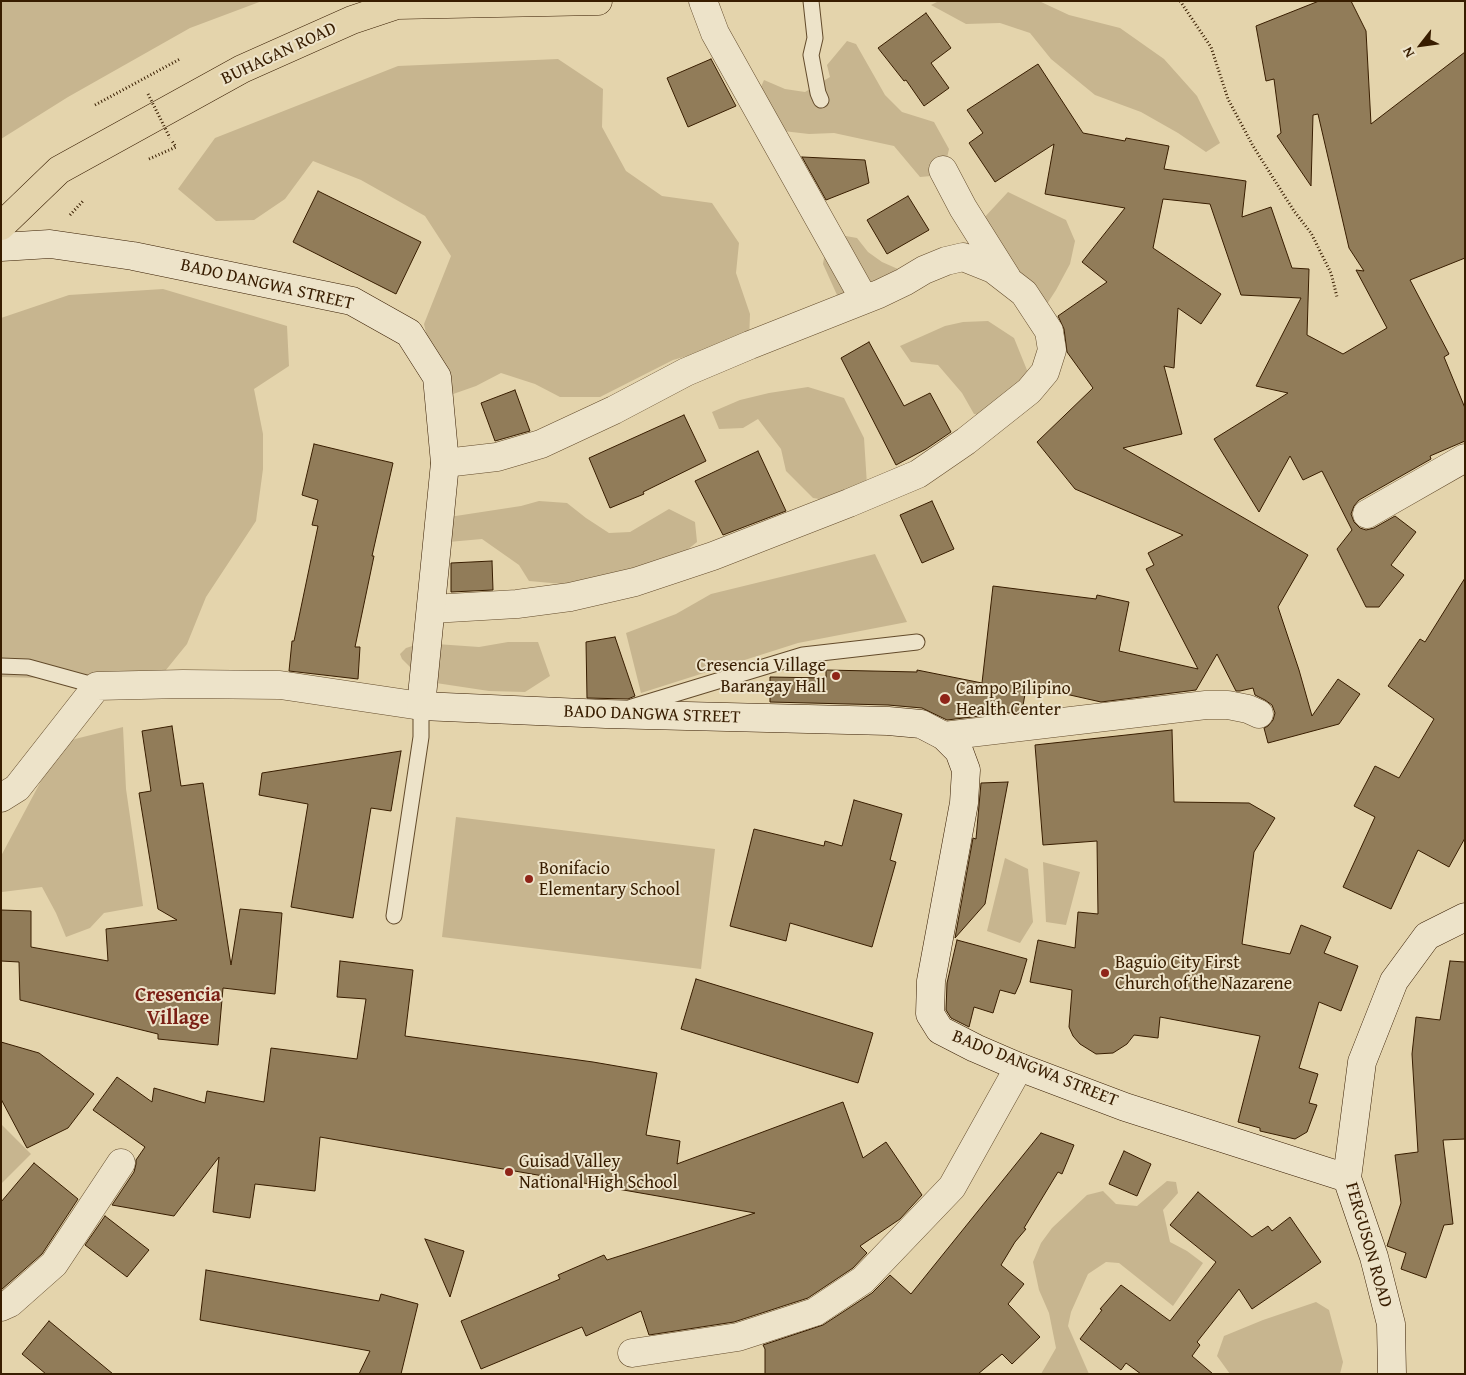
<!DOCTYPE html>
<html>
<head>
<meta charset="utf-8">
<style>
	body { margin:0 }
	#map { position:relative; width:1466px; height:1375px; overflow:hidden; background:#e4d4ac; font-family:"Gentium Book Plus",serif }
	canvas { display:block }
	.frame { position:absolute; inset:0; border:2px solid #381d00; pointer-events:none }
	.north { position:absolute; left:1396px; top:20px; width:50px; height:50px; -webkit-text-stroke:4px #ede3c9; paint-order:stroke; rotate:240deg; font-size:14px; font-weight:700; line-height:20px; text-align:center; color:#381d00 }
	.north::after { content:''; display:block; margin:auto; width:18px; height:22px; background:#381d00; clip-path:polygon(50% 0,100% 100%,50% 72%,0 100%) }
</style>
</head>
<body>
<div id="map">
<canvas width="1466" height="1375"></canvas>
<div class="frame"></div>
<div class="north">N</div>
</div>
<script>
const c = document.querySelector('canvas').getContext('2d');
c.lineJoin = 'round';
function fill(path, color) { c.fillStyle = color; c.fill(path, 'evenodd'); }
const shape = rows => new Path2D(rows.map(r => 'M' + r).join(''));
function strokePath(path, color, width, dash) { c.strokeStyle = color; c.lineWidth = width; c.lineCap = dash ? 'butt' : 'round'; c.setLineDash(dash || []); c.stroke(path); }
function drawText(font, color, halo, rows, align = 'center') {
  c.font = font + ' "Gentium Book Plus",serif'; c.lineWidth = 4; c.setLineDash([]); c.textBaseline = 'middle'; c.strokeStyle = halo; c.fillStyle = color; for (const [text, x, y, turn = 0] of rows) {
    c.save(); c.translate(x, y); c.rotate((+turn || 0) * Math.PI / 180); c.textAlign = isNaN(turn) ? turn : align; if (halo) c.strokeText(text, 0, 0); c.fillText(text, 0, 0); c.restore();
  }
}
fill(shape([
	[1,1,262,1,190,28,68,97,1,139],
	[939,1,1039,1,1069,15,1120,28,1164,59,1197,96,1220,143,1206,152,1178,133,1141,112,1095,95,1051,59,1030,33,1000,23,966,24,931,5],
	[847,41,856,44,885,95,902,112,934,122,949,149,943,175,920,177,894,146,834,133,809,134,783,131,760,89,764,80,785,89,805,92,830,77,827,65],
	[558,59,603,89,602,127,626,171,662,196,712,203,739,243,736,273,750,314,749,341,719,347,673,360,600,397,560,397,535,384,501,373,476,386,439,399,436,376,424,324,451,256,425,216,361,180,313,161,285,199,254,220,216,221,178,189,215,138,398,66],
	[1008,192,1066,220,1075,241,1070,264,1056,290,1045,307,1029,308,982,220],
	[840,235,857,238,868,252,882,262,916,277,851,306,837,295,823,264,826,245],
	[163,289,287,326,289,366,254,389,263,434,263,469,256,521,206,597,187,644,157,681,1,677,1,318,69,295],
	[988,321,1014,338,1031,380,1000,415,974,414,962,393,938,365,911,362,900,346,945,326,963,322],
	[808,387,844,398,864,438,867,485,838,502,813,498,786,471,781,449,758,419,743,428,719,429,712,412,740,400,769,393],
	[539,501,567,503,586,518,609,533,630,532,669,509,695,522,697,542,657,574,574,585,529,581,519,565,482,539,426,544,436,519,521,506],
	[875,554,907,622,798,643,641,693,626,633,676,614,711,594],
	[508,642,538,642,550,676,525,692,489,691,436,683,410,667,402,659,400,654,406,648,422,643,479,647],
	[123,727,126,789,143,906,104,913,90,928,66,937,56,913,42,887,2,892,1,856,57,751,75,739],
	[456,817,715,849,701,969,442,937],
	[1005,858,1028,869,1033,922,1020,943,987,931],
	[1043,862,1080,872,1066,925,1046,922],
	[1,1124,31,1154,1,1184],
	[1167,1181,1176,1182,1178,1193,1163,1210,1170,1242,1187,1251,1203,1263,1173,1306,1119,1263,1106,1262,1088,1274,1071,1312,1068,1326,1089,1374,1041,1374,1056,1348,1049,1313,1039,1290,1033,1262,1041,1243,1052,1228,1087,1195,1103,1191,1116,1204,1137,1206],
	[1316,1302,1329,1310,1343,1362,1340,1374,1230,1374,1217,1356,1224,1336,1263,1320]
]), '#c7b58f');
const building = shape([
	[1319,1,1351,1,1366,31,1371,124,1465,52,1465,258,1410,280,1449,354,1444,357,1465,408,1465,441,1430,456,1431,459,1359,500,1354,506,1351,514,1354,522,1360,528,1366,530,1374,528,1395,516,1416,532,1391,565,1404,575,1379,607,1366,607,1337,549,1352,530,1322,471,1303,480,1290,456,1259,512,1214,439,1288,393,1256,386,1301,298,1241,295,1210,204,1163,199,1153,248,1221,294,1201,324,1178,308,1174,368,1164,366,1182,434,1123,448,1308,555,1278,607,1299,670,1312,716,1338,679,1360,694,1339,724,1268,743,1264,728,1268,726,1273,720,1275,713,1272,705,1265,700,1255,695,1253,688,1240,691,1236,691,1217,654,1196,690,1101,702,1030,686,1030,683,1027,683,1022,711,947,720,922,708,888,705,770,702,770,677,826,678,826,670,917,672,917,670,982,683,993,586,1096,599,1097,595,1129,602,1119,651,1198,669,1146,569,1154,565,1148,553,1183,535,1075,489,1037,442,1093,388,1067,352,1064,329,1058,316,1107,282,1082,262,1125,208,1045,194,1054,144,995,182,969,143,983,133,967,110,1038,64,1083,133,1125,141,1126,138,1169,146,1164,169,1246,181,1242,217,1271,207,1292,268,1309,269,1307,335,1343,354,1387,328,1356,270,1364,271,1349,248,1318,114,1313,115,1311,186,1277,136,1281,133,1274,79,1266,81,1256,26,1319,1],
	[926,13,951,48,931,63,949,88,924,106,906,80,904,81,878,48,926,13],
	[711,59,736,106,688,127,667,78,711,59],
	[802,157,865,160,869,183,826,200,802,157],
	[318,191,421,242,396,294,293,242,318,191],
	[908,196,929,230,887,254,867,220,908,196],
	[869,342,904,406,930,393,951,432,926,449,896,465,841,358,869,342],
	[515,390,530,431,495,441,481,403,515,390],
	[684,415,706,461,643,492,644,494,610,508,589,458,684,415],
	[314,444,393,463,372,556,374,556,355,647,360,647,358,679,289,671,292,641,294,641,318,526,312,525,318,500,302,495,314,444],
	[758,451,786,511,723,535,695,481,758,451],
	[932,501,954,549,922,563,900,515,932,501],
	[492,561,493,590,451,592,451,563,492,561],
	[1465,578,1465,838,1449,867,1418,850,1391,909,1343,887,1375,817,1354,806,1375,766,1399,778,1434,719,1388,686,1420,639,1425,642,1465,578],
	[615,637,635,696,628,699,587,698,586,642,615,637],
	[172,726,181,786,203,783,231,965,240,909,282,913,275,994,223,988,218,1045,158,1039,158,1034,20,1000,19,962,1,961,1,910,31,911,31,947,108,961,106,929,177,920,158,909,139,793,151,791,142,731,172,726],
	[1172,730,1174,802,1249,803,1275,818,1254,852,1242,944,1290,954,1301,925,1331,937,1324,953,1358,966,1341,1011,1319,1002,1299,1068,1318,1074,1309,1103,1317,1105,1307,1132,1295,1139,1260,1131,1260,1128,1238,1122,1260,1036,1160,1017,1158,1038,1134,1035,1127,1044,1113,1053,1096,1054,1080,1044,1073,1036,1069,1027,1072,990,1030,982,1038,940,1075,948,1078,912,1098,914,1097,841,1043,845,1035,745,1172,730],
	[401,751,391,811,371,808,353,918,291,907,308,804,259,795,262,773,401,751],
	[1008,782,985,904,955,938,973,838,976,839,981,783,1008,782],
	[854,800,902,814,890,860,896,862,872,947,790,923,786,941,730,926,754,829,824,846,825,841,842,846,854,800],
	[957,940,1027,959,1020,983,1015,994,1000,990,993,1013,974,1007,969,1027,951,1018,946,1010,947,983,957,940],
	[340,961,413,970,405,1036,593,1062,657,1073,646,1135,680,1141,677,1164,843,1102,863,1158,886,1142,922,1195,900,1219,860,1246,867,1253,853,1268,808,1298,734,1322,649,1335,641,1311,586,1336,582,1327,481,1369,461,1321,560,1279,558,1275,604,1255,607,1260,755,1213,320,1137,315,1191,255,1184,250,1218,213,1212,219,1157,174,1216,112,1205,134,1172,136,1164,136,1160,145,1147,93,1110,117,1077,152,1102,154,1088,205,1103,207,1091,264,1102,271,1048,357,1059,366,999,337,997,340,961],
	[1450,961,1465,962,1465,1139,1443,1140,1453,1224,1444,1225,1426,1278,1401,1269,1406,1253,1387,1246,1401,1203,1395,1155,1418,1152,1412,1054,1416,1017,1440,1020,1450,961],
	[696,979,873,1033,858,1083,681,1029,696,979],
	[1,1042,39,1053,94,1094,68,1128,27,1148,1,1099,1,1042],
	[1041,1133,1074,1145,1062,1174,1058,1172,1024,1228,1026,1229,1015,1242,1001,1265,1024,1284,1008,1304,1040,1337,1012,1364,1002,1354,978,1374,765,1374,765,1349,763,1345,823,1325,872,1293,890,1275,911,1294,1041,1133],
	[1124,1151,1151,1164,1137,1196,1109,1184,1124,1151],
	[34,1163,78,1199,42,1254,1,1290,1,1202,34,1163],
	[1198,1192,1252,1237,1268,1226,1272,1231,1290,1217,1321,1262,1252,1309,1239,1289,1197,1342,1200,1345,1192,1356,1213,1374,1141,1374,1126,1363,1121,1370,1080,1339,1102,1310,1100,1309,1121,1285,1170,1321,1216,1262,1170,1225,1198,1192],
	[105,1216,149,1250,127,1277,85,1245,105,1216],
	[425,1239,464,1251,450,1297,425,1239],
	[206,1270,379,1301,381,1294,418,1304,401,1374,359,1374,370,1351,200,1320,206,1270],
	[49,1321,113,1374,46,1374,22,1354,49,1321]
]);
fill(building, '#917c59');
strokePath(building, '#381d00', 1);
const lane = shape([
	[811,1,815,38,811,55,818,93,821,100],
	[1,666,28,667,97,686],
	[632,707,803,655,917,642],
	[394,916,421,737,421,706]
]);
const street = shape([
	[703,1,715,33,864,299],
	[943,170,963,208,1007,278],
	[1367,514,1465,458],
	[432,609,517,604,570,597,635,582,713,556,849,503,918,474,966,441,1029,391,1045,372,1052,350,1049,331,1024,293,993,269,963,257,946,261,924,270,904,282,879,294,750,345,686,372,614,410,541,444,497,457,445,463],
	[944,736,1206,705,1228,705,1248,709,1259,714],
	[1,798,17,788,97,686,183,684,280,685,421,706],
	[1,1307,10,1303,54,1264,121,1163],
	[632,1353,738,1337,815,1312,863,1280,952,1187,1019,1067]
]);
const secondary = shape([
	[1,247,50,244,133,256,352,301,409,333,437,377,445,463,421,706,606,714,888,721,921,724,944,736,959,751,966,770,964,803,931,981,930,1014,940,1030,975,1048,1019,1067,1125,1107,1347,1178],
	[1392,1374,1391,1324,1374,1257,1347,1178,1362,1062,1394,981,1427,936,1465,917]
]);
const primary = shape([
	[1,226,59,170,242,69,352,20,397,5,598,1]
]);
strokePath(lane, '#634b2b', 17);
strokePath(street, '#634b2b', 29);
strokePath(secondary, '#381d00', 29);
strokePath(primary, '#381d00', 29);
strokePath(shape([
	[1180,1,1211,47,1228,99,1253,146,1294,211,1311,233,1331,273,1337,297],
	[95,105,180,59],
	[149,159,176,147,172,141],
	[70,215,83,201]
]), '#381d00', 3, [1, 2.5]);
strokePath(lane, '#ede3c9', 15);
strokePath(street, '#ede3c9', 28);
strokePath(secondary, '#ede3c9', 28);
strokePath(primary, '#e4d4ac', 28);
strokePath(shape([
	[148,94,170,138]
]), '#381d00', 3, [1, 2.5]);
for (const [x, y, r, color] of [
	[836,676,5,"#8f2418"],
	[945,699,6,"#8f2418"],
	[529,879,5,"#8f2418"],
	[1105,973,5,"#8f2418"],
	[509,1172,5,"#8f2418"]
]) { const dot = new Path2D(); dot.arc(x, y, r, 0, 2 * Math.PI); c.fillStyle = color; c.fill(dot); strokePath(dot, '#ede3c9', 2); }
drawText('18px', '#381d00', '#ede3c9', [
	["BUHAGAN ROAD",279,54,-25],
	["BADO DANGWA STREET",267,285,13],
	["BADO DANGWA STREET",652,715,2],
	["BADO DANGWA STREET",1035,1069,22],
	["FERGUSON ROAD",1368,1245,74]
]);
drawText('18px', '#381d00', '#ede3c9', [
	["Cresencia Village",826,666,"right"],
	["Barangay Hall",826,687,"right"],
	["Campo Pilipino",956,689],
	["Health Center",956,710],
	["Bonifacio",539,869],
	["Elementary School",539,890],
	["Baguio City First",1115,963],
	["Church of the Nazarene",1115,984],
	["Guisad Valley",519,1162],
	["National High School",519,1183]
], 'left');
drawText('bold 20px', '#7a1f14', '#ede3c9', [
	["Cresencia",178,996],
	["Village",178,1019]
]);
</script>
</body>
</html>
